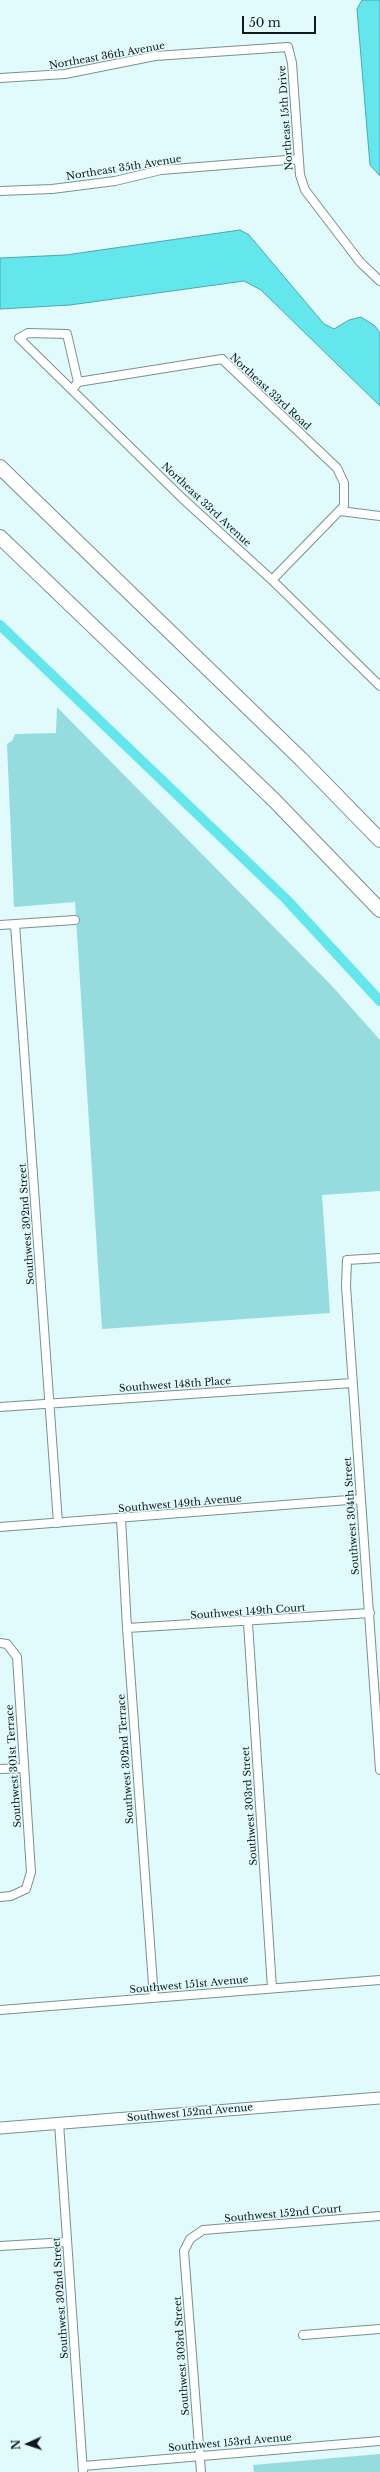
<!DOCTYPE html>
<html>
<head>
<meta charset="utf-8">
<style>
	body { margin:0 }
	#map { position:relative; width:380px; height:2472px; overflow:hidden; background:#e1fafb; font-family:"Libre Baskerville",serif }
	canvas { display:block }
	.north { position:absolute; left:8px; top:2424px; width:40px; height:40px; -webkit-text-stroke:3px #e1fafb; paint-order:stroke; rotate:267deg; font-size:11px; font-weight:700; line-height:16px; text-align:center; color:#111a1a }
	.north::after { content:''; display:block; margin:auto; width:14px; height:18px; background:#111a1a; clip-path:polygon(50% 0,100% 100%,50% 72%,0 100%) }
	.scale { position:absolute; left:242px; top:16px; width:74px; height:18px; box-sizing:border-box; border:2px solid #111a1a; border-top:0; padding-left:5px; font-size:12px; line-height:14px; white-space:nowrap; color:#111a1a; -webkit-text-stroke:3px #e1fafb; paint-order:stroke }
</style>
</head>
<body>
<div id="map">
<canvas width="380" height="2472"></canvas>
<div class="north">N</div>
<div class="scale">50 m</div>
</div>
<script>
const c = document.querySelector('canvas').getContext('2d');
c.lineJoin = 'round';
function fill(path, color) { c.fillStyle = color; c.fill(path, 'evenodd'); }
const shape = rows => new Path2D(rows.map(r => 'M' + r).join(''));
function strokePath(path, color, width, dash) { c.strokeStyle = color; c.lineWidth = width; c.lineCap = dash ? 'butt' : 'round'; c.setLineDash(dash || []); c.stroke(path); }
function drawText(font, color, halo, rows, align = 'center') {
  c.font = font + ' "Libre Baskerville",serif'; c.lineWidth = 3; c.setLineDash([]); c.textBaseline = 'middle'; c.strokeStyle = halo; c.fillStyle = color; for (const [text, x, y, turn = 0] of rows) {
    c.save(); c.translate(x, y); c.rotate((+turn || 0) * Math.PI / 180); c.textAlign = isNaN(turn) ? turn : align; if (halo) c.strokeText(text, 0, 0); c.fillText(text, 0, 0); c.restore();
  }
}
fill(shape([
	[57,707,332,986,380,1040,380,1191,322,1195,330,1313,102,1329,75,902,14,907,7,744,12,741,15,734,56,733],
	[380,2454,380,2472,254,2472,253,2465]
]), '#96dcdf');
const water = shape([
	[362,0,380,0,380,176,370,165,357,9,362,0],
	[240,230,249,235,324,324,334,329,349,320,361,317,375,326,380,333,380,406,261,290,244,281,70,305,0,309,0,258,66,255,240,230]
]);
fill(water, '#63e6ec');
strokePath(water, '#4aa9ad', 1);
strokePath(shape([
	[0,625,286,899,380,1001]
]), '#63e6ec', 10);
const street = shape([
	[0,78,65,74,155,56,288,47,292,63,300,175,305,190,360,262,380,281],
	[0,191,52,189,115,181,161,170,299,159],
	[78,382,67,334,28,333,19,338,182,498,272,580,380,686],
	[75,386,78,382,222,359,337,468,344,483,344,506,272,580],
	[340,511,380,516],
	[15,924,58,1523],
	[0,925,75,920],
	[380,1258,347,1260,346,1286,380,1770],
	[0,1407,352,1383],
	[121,1518,127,1628,154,1998],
	[0,1527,361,1499],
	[248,1623,272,1988],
	[127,1628,370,1613],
	[0,1643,7,1644,17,1657,31,1872,26,1889,11,1896,0,1897],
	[0,1769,24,1768],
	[0,2010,380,1980],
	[59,2123,83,2472],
	[0,2246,67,2242],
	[303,2335,380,2329],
	[83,2466,380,2441],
	[201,2472,184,2251,190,2239,203,2230,380,2216]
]);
const secondary = shape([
	[0,2128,380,2098]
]);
const highway = shape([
	[0,467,301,759,380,840],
	[0,537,274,800,380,910]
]);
strokePath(street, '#799090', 10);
strokePath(secondary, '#799090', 13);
strokePath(highway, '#799090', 16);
strokePath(street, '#fff', 8);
strokePath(secondary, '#fff', 11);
strokePath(highway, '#fff', 14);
drawText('10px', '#111a1a', '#e1fafb', [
	["Northeast 36th Avenue",107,56,-10],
	["Northeast 15th Drive",286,118,-94],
	["Northeast 35th Avenue",124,168,-9],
	["Northeast 33rd Road",270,392,43],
	["Northeast 33rd Avenue",206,505,43],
	["Southwest 302nd Street",27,1224,-94],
	["Southwest 148th Place",175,1385,-4],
	["Southwest 149th Avenue",180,1504,-5],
	["Southwest 304th Street",352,1516,-94],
	["Southwest 149th Court",248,1612,-4],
	["Southwest 302nd Terrace",126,1759,-94],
	["Southwest 301st Terrace",14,1766,-94],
	["Southwest 303rd Street",250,1806,-94],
	["Southwest 151st Avenue",189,1985,-5],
	["Southwest 152nd Avenue",190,2113,-5],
	["Southwest 152nd Court",283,2214,-5],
	["Southwest 302nd Street",61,2298,-94],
	["Southwest 303rd Street",182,2356,-94],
	["Southwest 153rd Avenue",230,2443,-5]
]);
</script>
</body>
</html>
